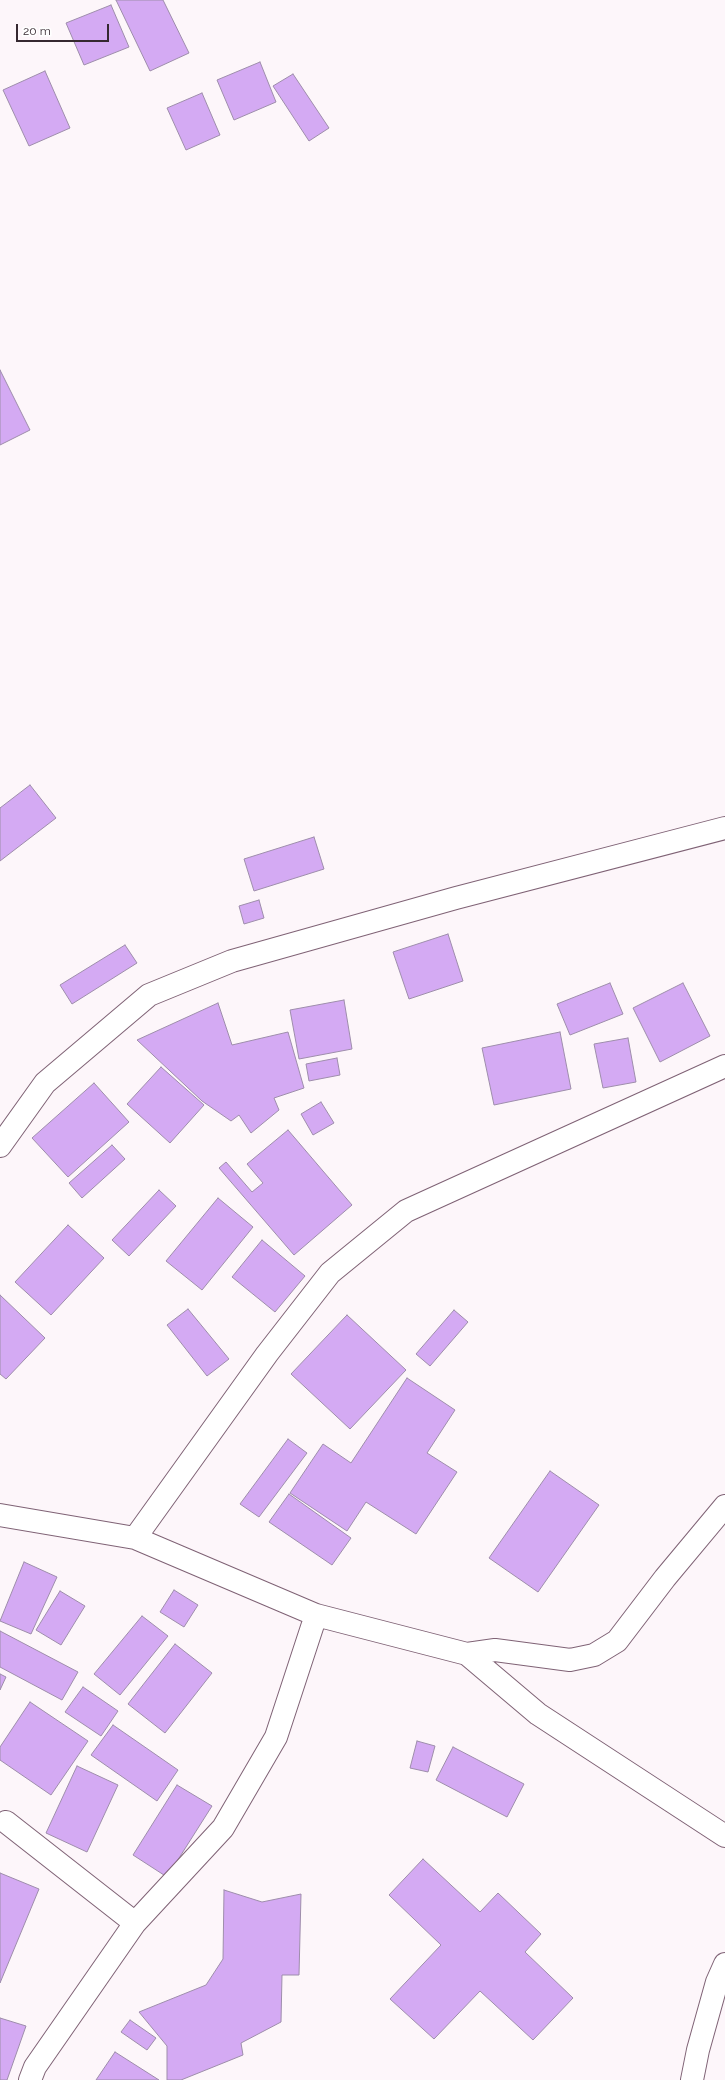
<!DOCTYPE html>
<html>
<head>
<meta charset="utf-8">
<style>
	body { margin:0 }
	#map { position:relative; width:725px; height:2080px; overflow:hidden; background:#fdf6fa; font-family:Raleway,sans-serif }
	canvas { display:block }
	.scale { position:absolute; left:16px; top:24px; width:93px; height:18px; box-sizing:border-box; border:2px solid #352830; border-top:0; padding-left:5px; font-size:12px; line-height:14px; white-space:nowrap; color:#352830; -webkit-text-stroke:3px #fff; paint-order:stroke }
</style>
</head>
<body>
<div id="map">
<canvas width="725" height="2080"></canvas>
<div class="scale">20 m</div>
</div>
<script>
const c = document.querySelector('canvas').getContext('2d');
c.lineJoin = 'round';
function fill(path, color) { c.fillStyle = color; c.fill(path, 'evenodd'); }
const shape = rows => new Path2D(rows.map(r => 'M' + r).join(''));
function strokePath(path, color, width, dash) { c.strokeStyle = color; c.lineWidth = width; c.lineCap = dash ? 'butt' : 'round'; c.setLineDash(dash || []); c.stroke(path); }
const building = shape([
	[116,0,163,0,189,53,150,71,116,0],
	[111,5,129,47,84,65,66,23,111,5],
	[260,62,276,102,234,120,217,80,260,62],
	[45,71,70,128,29,146,3,90,45,71],
	[293,74,329,128,309,141,273,86,293,74],
	[202,93,220,135,186,150,167,108,202,93],
	[0,370,30,430,0,445,0,370],
	[30,785,56,818,0,861,0,808,30,785],
	[314,837,324,869,254,891,244,859,314,837],
	[259,900,264,918,244,924,239,906,259,900],
	[448,934,463,981,409,999,393,952,448,934],
	[125,945,137,963,72,1004,60,985,125,945],
	[610,983,623,1014,570,1035,557,1004,610,983],
	[683,983,710,1036,660,1062,633,1008,683,983],
	[344,1000,352,1049,299,1059,290,1010,344,1000],
	[218,1003,232,1045,288,1032,304,1088,274,1098,279,1110,251,1133,239,1115,231,1121,202,1101,137,1040,218,1003],
	[560,1032,571,1089,494,1105,482,1048,560,1032],
	[628,1038,636,1082,603,1088,594,1044,628,1038],
	[337,1058,340,1075,309,1081,306,1064,337,1058],
	[161,1067,204,1105,170,1143,127,1104,161,1067],
	[94,1083,129,1122,68,1177,32,1138,94,1083],
	[321,1102,334,1123,313,1135,301,1114,321,1102],
	[288,1130,352,1205,294,1255,219,1168,226,1162,252,1192,263,1183,247,1164,288,1130],
	[112,1145,125,1159,82,1198,69,1183,112,1145],
	[159,1190,176,1206,129,1256,112,1240,159,1190],
	[218,1198,253,1227,202,1290,166,1261,218,1198],
	[68,1225,104,1258,51,1315,15,1282,68,1225],
	[262,1240,305,1276,275,1312,232,1277,262,1240],
	[0,1295,45,1338,6,1379,0,1374,0,1295],
	[188,1309,229,1359,207,1376,167,1325,188,1309],
	[454,1310,468,1322,430,1366,416,1354,454,1310],
	[347,1315,406,1370,350,1429,291,1374,347,1315],
	[407,1378,455,1410,427,1453,457,1472,416,1534,366,1502,347,1531,290,1493,323,1444,351,1463,407,1378],
	[288,1439,307,1453,259,1517,240,1504,288,1439],
	[550,1471,599,1505,538,1592,489,1558,550,1471],
	[289,1494,351,1538,332,1565,269,1522,289,1494],
	[24,1562,57,1577,31,1634,0,1621,24,1562],
	[174,1590,198,1605,184,1627,160,1612,174,1590],
	[60,1591,85,1606,61,1645,36,1630,60,1591],
	[142,1616,168,1636,120,1695,94,1674,142,1616],
	[0,1631,78,1672,62,1700,0,1667,0,1631],
	[175,1644,212,1673,165,1733,128,1704,175,1644],
	[0,1674,6,1677,0,1690,0,1674],
	[83,1687,118,1711,101,1736,65,1712,83,1687],
	[30,1702,88,1741,51,1795,0,1760,0,1747,30,1702],
	[113,1725,178,1770,157,1801,91,1755,113,1725],
	[417,1741,435,1746,428,1772,410,1768,417,1741],
	[453,1747,524,1784,507,1817,436,1780,453,1747],
	[77,1766,118,1785,87,1852,46,1833,77,1766],
	[177,1785,212,1806,167,1877,133,1855,177,1785],
	[423,1859,480,1912,498,1893,541,1934,525,1952,573,1998,533,2040,480,1991,434,2039,390,1999,441,1945,389,1895,423,1859],
	[0,1873,39,1889,0,1983,0,1873],
	[224,1890,262,1902,301,1894,299,1975,282,1975,281,2022,241,2043,243,2055,181,2080,167,2080,167,2046,139,2012,206,1985,223,1959,224,1890],
	[0,2018,26,2026,7,2080,0,2080,0,2018],
	[130,2020,156,2038,147,2050,121,2032,130,2020],
	[115,2052,159,2080,96,2080,115,2052]
]);
fill(building, '#d4aaf3');
strokePath(building, '#9e8dab', 1);
const street = shape([
	[0,1146,45,1083,149,995,232,961,456,898,725,828],
	[0,1515,135,1538,316,1615,467,1654,538,1714,725,1836],
	[135,1538,267,1354,330,1273,406,1211,725,1066],
	[467,1654,495,1650,570,1660,594,1655,617,1641,665,1578,725,1506],
	[6,1822,135,1923],
	[30,2080,35,2067,135,1923,223,1828,276,1737,316,1615],
	[692,2080,698,2050,717,1982,725,1964]
]);
strokePath(street, '#7f6275', 24);
strokePath(street, '#fff', 22);
</script>
</body>
</html>
